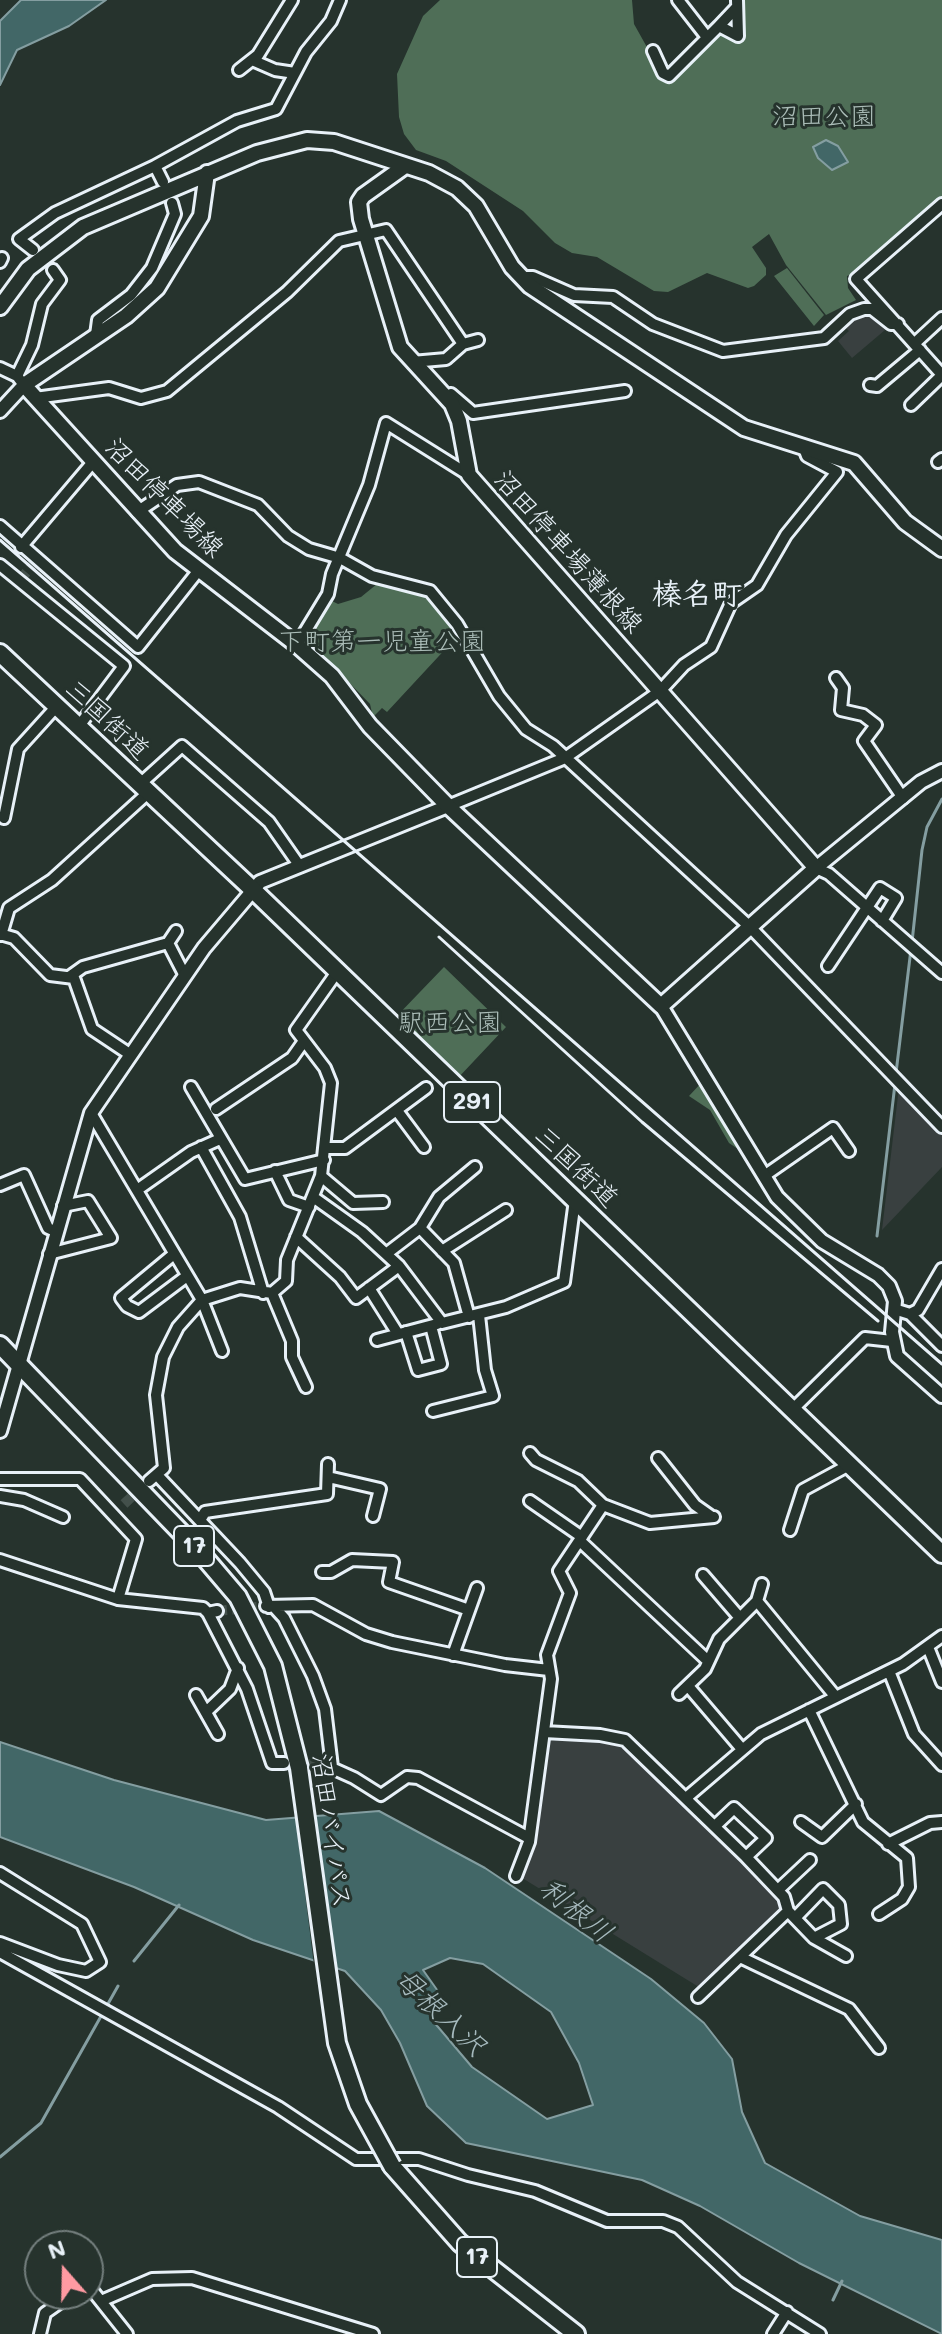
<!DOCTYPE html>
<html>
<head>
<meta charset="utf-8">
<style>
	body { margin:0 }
	#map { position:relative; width:942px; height:2334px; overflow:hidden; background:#26332d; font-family:Mali,sans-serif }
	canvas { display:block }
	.north { position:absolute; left:24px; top:2230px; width:80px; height:80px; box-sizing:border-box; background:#26332d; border:2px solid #747f7e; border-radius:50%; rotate:340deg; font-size:22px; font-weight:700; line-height:32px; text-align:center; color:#e8f1f8 }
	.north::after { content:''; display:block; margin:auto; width:28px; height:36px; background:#ff9aa2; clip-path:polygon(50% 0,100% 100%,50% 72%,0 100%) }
</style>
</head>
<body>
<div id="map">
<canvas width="942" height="2334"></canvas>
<div class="north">N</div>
</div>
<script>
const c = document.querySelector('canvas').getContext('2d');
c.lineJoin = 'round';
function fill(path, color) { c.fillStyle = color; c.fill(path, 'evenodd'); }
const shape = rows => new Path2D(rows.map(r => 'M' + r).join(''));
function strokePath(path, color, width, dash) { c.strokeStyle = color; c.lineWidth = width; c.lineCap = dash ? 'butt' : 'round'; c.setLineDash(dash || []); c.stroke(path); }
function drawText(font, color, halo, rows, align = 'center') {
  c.font = font + ' Mali,"Klee One",sans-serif'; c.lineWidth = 6; c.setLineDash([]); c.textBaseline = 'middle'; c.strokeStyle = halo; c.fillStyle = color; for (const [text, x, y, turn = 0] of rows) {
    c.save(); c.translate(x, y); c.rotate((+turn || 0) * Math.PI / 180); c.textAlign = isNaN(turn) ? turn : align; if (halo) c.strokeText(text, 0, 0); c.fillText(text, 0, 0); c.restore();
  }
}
fill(shape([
	[867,310,885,330,852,358,838,341,849,331,846,328],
	[899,1087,942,1132,942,1167,882,1230],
	[549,1735,620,1742,780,1896,785,1906,781,1914,702,1989,519,1876,545,1738]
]), '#394040');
fill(shape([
	[440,0,632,0,634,24,662,74,675,69,737,0,942,0,942,202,863,270,847,276,848,288,856,300,826,315,786,265,769,234,752,247,766,268,766,275,754,286,748,288,707,273,668,292,654,291,597,257,572,253,555,243,523,211,446,161,416,150,404,134,399,117,397,74,423,16],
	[787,268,824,315,814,326,774,276],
	[377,584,405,587,429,596,454,625,451,643,387,712,382,708,373,717,370,704,338,671,304,643,330,600,338,604,361,597],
	[444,967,506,1027,457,1079,394,1019],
	[703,1081,744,1153,729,1143,710,1110,689,1096]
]), '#4f6e57');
const water = shape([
	[21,0,106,0,69,26,17,50,0,85,0,21,21,0],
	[826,140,838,146,848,162,832,170,818,158,813,147,826,140],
	[0,1742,114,1780,266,1820,379,1811,485,1868,651,1979,704,2023,732,2059,742,2112,765,2163,860,2216,942,2240,942,2334,799,2263,700,2206,642,2180,466,2143,427,2106,400,2043,381,2010,345,1971,253,1940,134,1887,0,1837,0,1742],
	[450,1958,483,1964,551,2012,579,2063,593,2105,547,2119,472,2067,433,2021,440,1994,423,1970,450,1958]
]);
fill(water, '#426767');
strokePath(water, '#849ea1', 2);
fill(shape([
	[310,1812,330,1971,314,1965,295,1813]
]), '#26332d');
strokePath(shape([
	[912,942,922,850,927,827,942,799],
	[896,1073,911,949],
	[877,1236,895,1084],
	[134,1961,179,1905],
	[0,2157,41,2123,118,1986],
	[833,2300,842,2281]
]), '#849ea1', 3);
strokePath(shape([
	[20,580,34,563],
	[124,1504,143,1486],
	[217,1611,266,1606],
	[294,1763,325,1765]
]), '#43504b', 10, [10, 5]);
const minor = shape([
	[678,0,706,36],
	[737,0,738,36],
	[737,7,719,26,738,36],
	[653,51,663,73,669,76,719,26],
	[252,60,275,70,295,73],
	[239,70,258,55,292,0],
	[163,182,155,166,237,121,276,109,306,52,331,21,340,0],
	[942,204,856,279,942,375],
	[33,250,19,239,55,213,155,166],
	[0,262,2,258],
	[520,277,533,277,574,295,613,297,653,324,723,351,824,338,850,314,864,309,872,309,891,324,898,324],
	[96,335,98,320,131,295,152,268,175,214,172,203],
	[915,343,942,318],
	[412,362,446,359,463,344,478,340],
	[0,368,17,376],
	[24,385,17,376,32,345,42,304,60,280,53,270],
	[870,385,877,386,920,350],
	[451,394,473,413,625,391],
	[35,398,109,388,141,398,167,391,287,292,339,241,386,230,463,344],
	[911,405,942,375],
	[938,462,942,459],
	[137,512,177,485,199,482,258,505,288,536,309,549,340,558,372,576,430,591,457,624,499,696,526,729,553,746,750,927,942,1127],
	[0,526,138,647,199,570],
	[21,547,93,462],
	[0,565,124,666,79,726],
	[297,645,328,594,332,574,369,485,386,423,469,475],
	[836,678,843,688,841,710,863,715,876,725,864,741,903,798],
	[140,784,182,746,269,822,299,865],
	[448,806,565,758,660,691,684,665,711,647,731,603,757,585,786,535,837,472,807,456,804,448],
	[4,818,18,749,57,706],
	[816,868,829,874,942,973],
	[176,931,168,943,185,976],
	[0,934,14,938,50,975,74,978,92,1029,131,1055],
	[1,935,9,908,52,880,149,792],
	[828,966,880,888,896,898,882,921],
	[69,977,83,967,168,943],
	[191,1087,245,1179,324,1160],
	[216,1109,292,1058,304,1041],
	[398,1112,424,1147],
	[91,1113,202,1300,178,1327,163,1357,156,1395,164,1468,149,1481],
	[201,1147,240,1217,263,1293],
	[326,1148,345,1148,426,1088],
	[275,1171,289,1200,309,1207],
	[321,1176,353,1203,383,1202],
	[764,1176,833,1128,849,1151],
	[0,1185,24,1175,48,1228,55,1231],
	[137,1190,191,1152,220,1139],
	[313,1197,362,1232,399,1266,442,1323,506,1307,564,1282,575,1200],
	[420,1228,454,1263,469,1317],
	[296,1237,340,1277,356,1298,399,1266],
	[442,1251,506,1210],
	[49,1254,111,1238,88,1201,63,1206],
	[174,1254,121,1298,127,1306,139,1312,187,1276],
	[386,1254,420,1228,439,1197,475,1167],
	[369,1288,398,1334],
	[272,1293,292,1341,292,1357,306,1387],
	[894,1309,910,1314,942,1346],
	[910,1314,918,1310,942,1269],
	[406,1332,418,1370,441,1364,431,1326],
	[377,1340,437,1324],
	[222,1351,202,1300,240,1288,272,1293,286,1281,287,1260,321,1176,331,1083,325,1068,296,1030,337,972],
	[794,1408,865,1338,892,1341],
	[433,1411,493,1396,485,1370,479,1315],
	[530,1453,536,1460,578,1481,603,1505],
	[658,1458,695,1505,712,1517],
	[157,1475,240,1563,264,1592,269,1607],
	[328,1477,380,1489,373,1516],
	[0,1479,80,1479,136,1539,118,1599],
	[0,1496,24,1500,63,1517],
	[530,1501,582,1537],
	[200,1520,205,1512,327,1494,328,1464],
	[790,1530,803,1490,851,1464],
	[580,1541,708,1661],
	[0,1560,118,1599,203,1608,208,1613,217,1611],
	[322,1572,331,1572,352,1560,393,1562,389,1582,469,1610],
	[703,1575,740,1618],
	[757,1601,835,1696],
	[266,1606,313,1605,366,1634,392,1642,505,1665,549,1670],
	[274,1607,284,1618,313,1676,325,1709,332,1767],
	[208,1613,247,1689,272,1763,284,1763],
	[928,1647,942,1682],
	[453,1655,477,1588],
	[889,1671,914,1734,942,1765],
	[688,1686,741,1748],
	[679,1694,705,1669,719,1639,757,1601,762,1584],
	[196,1695,218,1734],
	[809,1710,863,1822,907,1858,909,1887,902,1899,879,1914],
	[206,1712,230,1689,238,1668],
	[544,1732,600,1735,625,1740,746,1857,784,1897,788,1911,814,1938,846,1956],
	[325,1765,354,1778,381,1795,407,1777,418,1778,529,1838],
	[686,1798,761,1734,903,1664,942,1636],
	[801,1822,822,1837,856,1804],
	[715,1826,734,1808,766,1838,746,1857],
	[888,1844,930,1823,942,1822],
	[0,1873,82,1924,100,1962,86,1971,58,1965,0,1943],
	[516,1876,529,1842,551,1679,547,1655,570,1593,559,1571,603,1505,650,1523,714,1517],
	[778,1890,810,1860],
	[795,1918,823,1889,839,1905,841,1924,814,1938],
	[0,1952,278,2107,356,2159,419,2159,468,2175,535,2191,607,2221,663,2221,678,2227,737,2282,820,2334],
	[740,1957,849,2009,879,2048],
	[698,1997,788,1911],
	[88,2285,127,2334],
	[101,2301,152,2279,192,2278,373,2334],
	[40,2334,45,2313,72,2294],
	[773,2334,787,2312]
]);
const tertiary = shape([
	[0,411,24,385],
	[816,868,921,782,942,771],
	[661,1006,777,1197,822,1241,878,1275,889,1286,895,1301,892,1332,897,1356,942,1396],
	[0,1431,91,1113,204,948,260,882,448,806]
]);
const secondary = shape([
	[207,173,201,216,157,288,126,316,24,385,175,551,297,645,332,676,370,726,448,806,661,1006,816,868,469,475,459,421,452,404,400,347,361,219,359,202,363,196,405,166],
	[0,307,28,269,83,227,257,153,307,140,334,142,429,173,457,188,476,206,512,267,530,286,744,428,854,463,905,522,942,549]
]);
const trunk = shape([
	[0,653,252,889,942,1554],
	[0,1345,198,1550,238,1597,273,1666,299,1768],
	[392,2166,460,2243,576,2334]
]);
strokePath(minor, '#e8f1f8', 16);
strokePath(tertiary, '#e8f1f8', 18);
strokePath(secondary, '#e8f1f8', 20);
strokePath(trunk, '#e8f1f8', 22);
strokePath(minor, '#26332d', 10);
strokePath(tertiary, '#26332d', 12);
strokePath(secondary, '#26332d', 14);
strokePath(trunk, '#26332d', 16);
strokePath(shape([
	[0,540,942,1364],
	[439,937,642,1122,878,1321]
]), '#e8f1f8', 3);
const trunkBridge = shape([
	[299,1768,337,2043,358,2104,392,2166]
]);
strokePath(trunkBridge, '#e8f1f8', 22, []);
strokePath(trunkBridge, '#26332d', 16);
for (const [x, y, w] of [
	[472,1102,56],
	[194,1546,40],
	[477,2257,40]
]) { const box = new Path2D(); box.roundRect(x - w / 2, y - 20, w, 40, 6); c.fillStyle = '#26332d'; c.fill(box); strokePath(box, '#e8f1f8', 2); }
drawText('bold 24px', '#e8f1f8', null, [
	["291",472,1102],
	["17",194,1546],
	["17",477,2257]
]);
drawText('26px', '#abbdb8', '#26332d', [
	["沼田公園",824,117],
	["下町第一児童公園",382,642],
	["駅西公園",450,1023]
]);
drawText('26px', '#e8f1f8', '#26332d', [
	["沼田停車場線",164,498,45],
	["沼田停車場薄根線",568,552,48],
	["三国街道",107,720,43],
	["三国街道",576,1167,44],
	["沼田バイパス",331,1831,82]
]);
drawText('italic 28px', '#a6babe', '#26332d', [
	["利根川",576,1911,39],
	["母根入沢",440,2013,43]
]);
drawText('bold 30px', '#e8f1f8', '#26332d', [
	["榛名町",697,595]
]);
</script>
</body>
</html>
